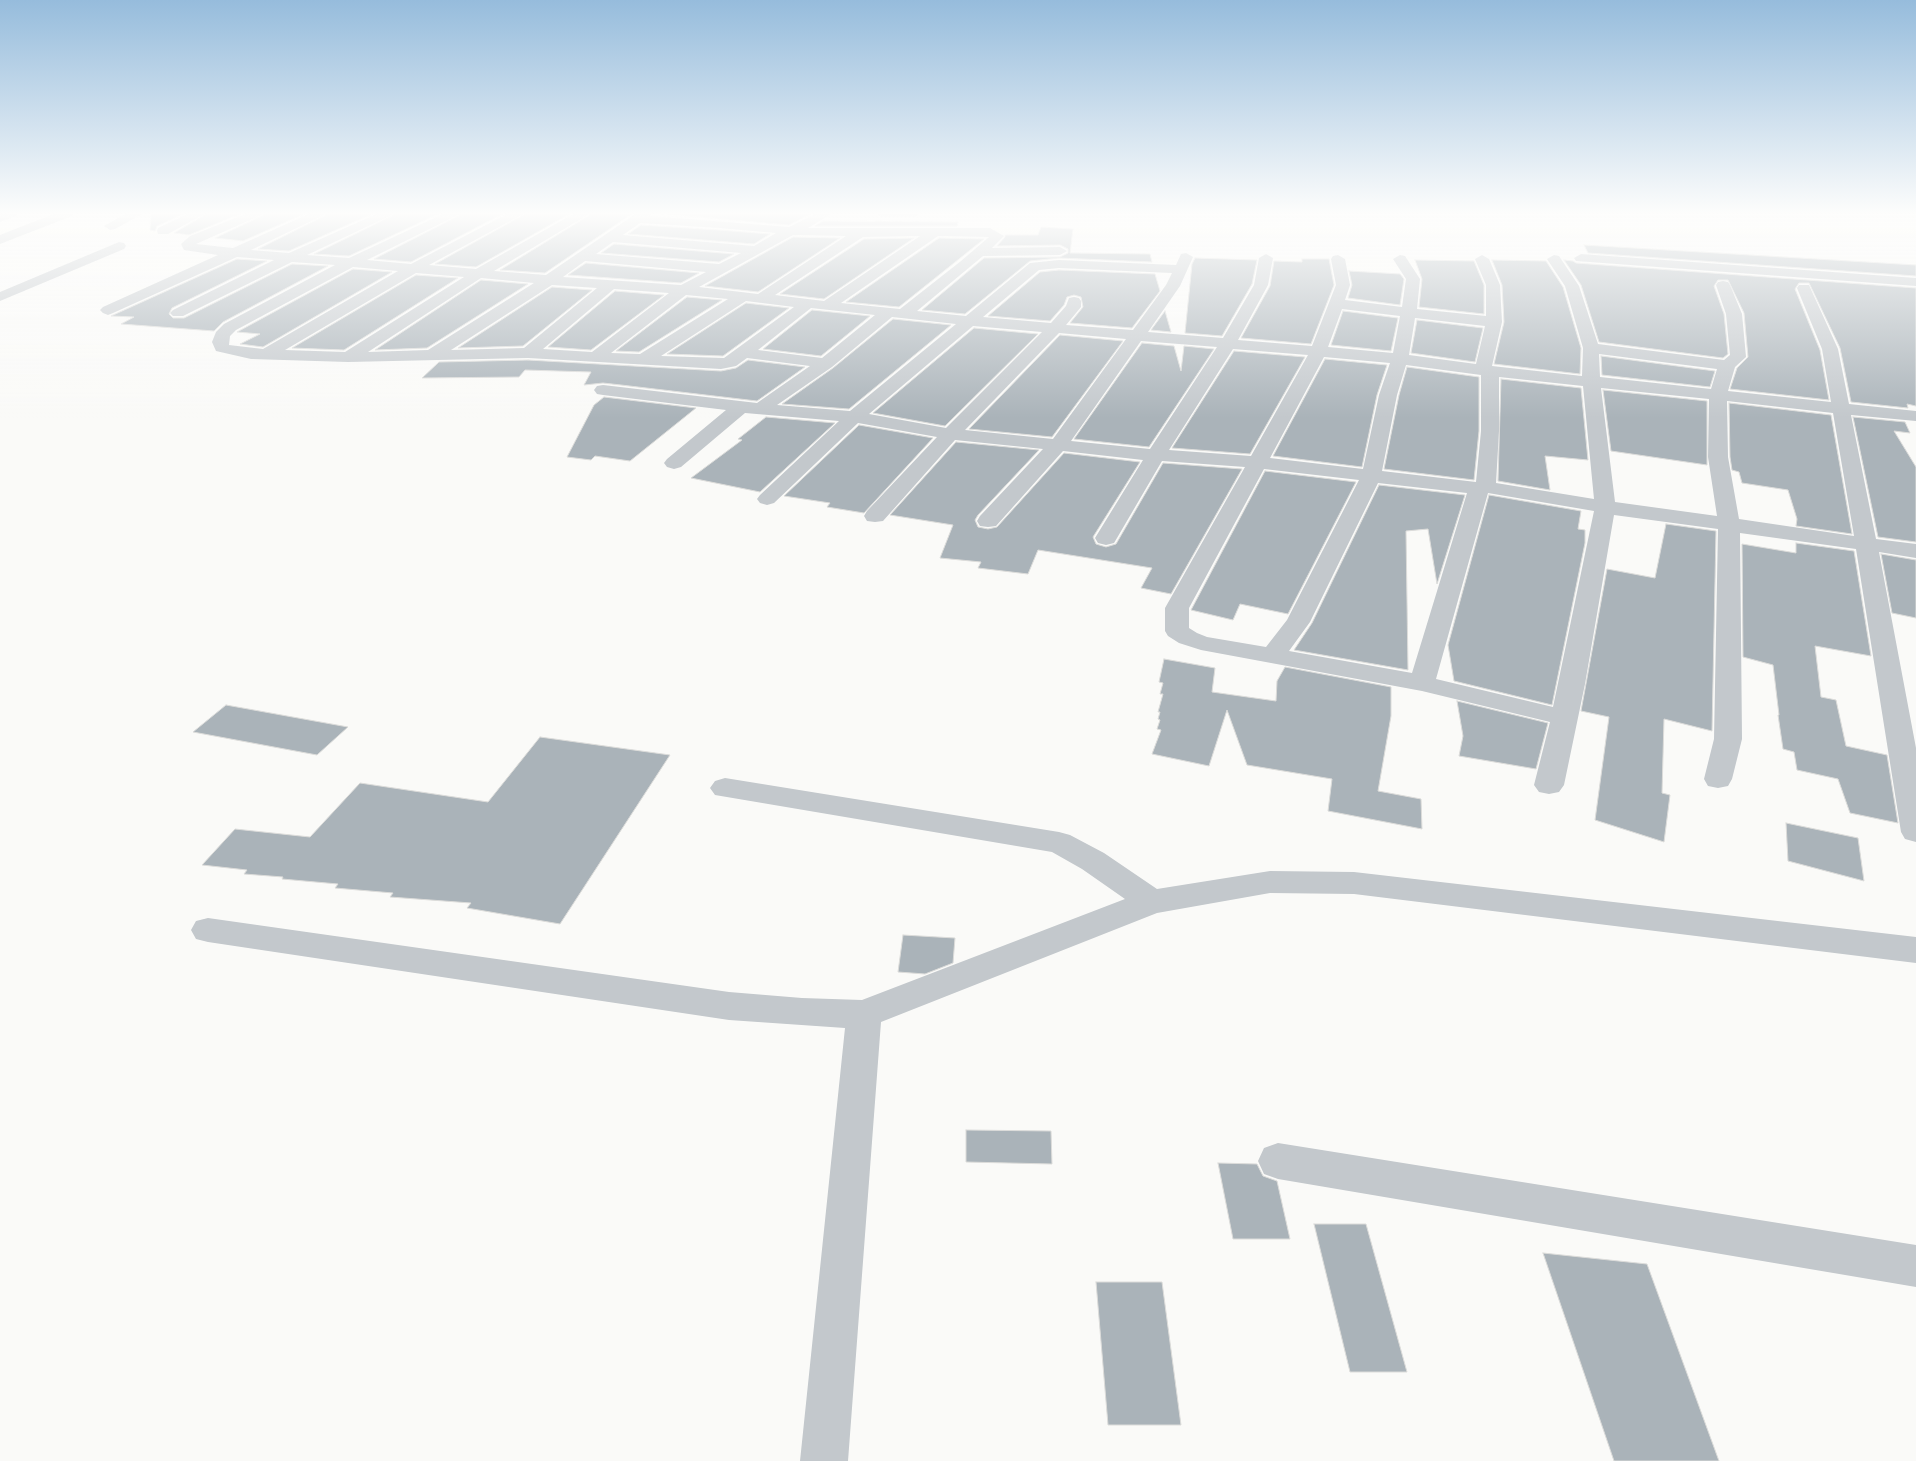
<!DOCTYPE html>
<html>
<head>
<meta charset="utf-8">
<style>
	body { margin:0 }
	canvas { display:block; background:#fafaf8 }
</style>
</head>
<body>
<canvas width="1916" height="1461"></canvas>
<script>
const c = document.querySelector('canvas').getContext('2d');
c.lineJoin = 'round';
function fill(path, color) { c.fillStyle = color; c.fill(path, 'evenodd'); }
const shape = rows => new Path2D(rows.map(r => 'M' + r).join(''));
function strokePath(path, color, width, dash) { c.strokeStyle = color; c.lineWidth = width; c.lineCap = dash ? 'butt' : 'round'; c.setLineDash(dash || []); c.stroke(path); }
const building = shape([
	[151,213,185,213,157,226,155,231,150,230,151,213],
	[208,213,242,213,189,235,174,233,208,213],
	[268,213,306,213,243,241,215,238,268,213],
	[330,213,374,213,289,251,258,249,330,213],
	[398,213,440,213,349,256,314,254,398,213],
	[464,213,504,213,411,262,374,259,464,213],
	[527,213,571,213,476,267,435,264,527,213],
	[593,213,633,213,545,273,500,270,593,213],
	[654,213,812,213,789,225,654,213],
	[823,221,958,222,957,226,815,226,823,221],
	[641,225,719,230,770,234,754,244,628,234,641,225],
	[1041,227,1073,229,1070,253,1150,254,1152,262,1059,258,1030,261,965,314,922,310,984,258,1060,257,1068,253,1068,249,1060,245,997,246,1005,237,1005,235,1038,235,1041,227],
	[793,237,840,238,758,292,705,286,793,237],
	[914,238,824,299,780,294,864,239,914,238],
	[939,238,984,239,899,307,846,302,939,238],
	[614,244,734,254,719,262,601,253,614,244],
	[1584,245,1916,265,1916,276,1588,253,1584,245],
	[1195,258,1257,260,1252,284,1222,336,1185,333,1192,264,1195,258],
	[237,259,267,261,172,308,169,314,173,318,184,318,292,264,328,266,223,322,214,331,121,324,134,317,111,316,237,259],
	[1302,259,1329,259,1334,285,1311,344,1241,338,1270,286,1274,261,1302,262,1302,259],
	[1415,260,1474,261,1484,285,1484,314,1419,307,1422,279,1415,260],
	[1492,260,1546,261,1563,287,1581,348,1580,374,1494,364,1504,322,1502,285,1492,260],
	[1564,260,1573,261,1576,263,1916,288,1916,406,1907,404,1908,408,1851,402,1840,348,1809,283,1799,283,1795,289,1820,350,1829,400,1730,389,1737,368,1748,357,1744,313,1728,280,1718,280,1714,286,1724,314,1728,354,1723,358,1599,342,1581,285,1564,260],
	[586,263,699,273,681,283,568,275,586,263],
	[353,269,392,272,263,347,240,344,260,334,237,332,353,269],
	[1059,270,1155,274,1160,291,1132,328,1070,323,1083,307,1081,297,1074,295,1067,297,1064,305,1050,321,988,316,1040,272,1059,270],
	[1349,271,1400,274,1404,279,1400,305,1348,298,1352,285,1349,271],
	[416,275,458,278,344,350,292,348,416,275],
	[481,280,528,284,427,348,375,350,481,280],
	[552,287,592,290,523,346,458,348,552,287],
	[615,291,664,295,591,350,548,347,615,291],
	[687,297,722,300,639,352,616,351,687,297],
	[746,303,789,308,723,356,667,354,746,303],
	[812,310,870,316,821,356,763,349,812,310],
	[1165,311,1171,332,1151,330,1165,311],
	[1343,311,1398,318,1391,351,1331,345,1343,311],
	[893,319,951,325,849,409,782,404,833,368,893,319],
	[1417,320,1483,328,1475,362,1411,353,1417,320],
	[974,328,1038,334,945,426,873,413,974,328],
	[1060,335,1123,341,1052,437,969,429,1060,335],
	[1142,343,1174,346,1181,371,1184,346,1214,349,1149,447,1074,439,1142,343],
	[1234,351,1305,357,1250,454,1172,448,1234,351],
	[1601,356,1715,371,1710,387,1602,375,1601,356],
	[1325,359,1387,365,1377,395,1362,467,1273,456,1325,359],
	[528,360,721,371,736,368,748,360,805,367,757,401,621,385,603,383,584,385,591,372,525,370,519,377,422,378,439,362,528,360],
	[1407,367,1479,377,1479,431,1474,480,1384,469,1399,395,1407,367],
	[1501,379,1581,388,1588,460,1545,456,1550,490,1498,481,1501,379],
	[1603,390,1707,401,1707,465,1611,451,1603,390],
	[604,397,696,408,630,461,595,456,591,460,567,457,594,405,604,397],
	[1729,403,1831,415,1852,534,1796,526,1797,519,1788,490,1742,483,1739,472,1732,470,1730,457,1729,403],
	[766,417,835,423,760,492,691,478,742,440,738,439,766,417],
	[1853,417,1905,422,1910,433,1894,431,1916,467,1916,542,1878,537,1853,417],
	[859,425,933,438,864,513,827,507,830,503,784,496,859,425],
	[956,442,1039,450,978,515,975,520,978,527,988,529,997,527,1064,453,1140,462,1093,537,1096,544,1106,547,1116,544,1163,463,1242,469,1171,594,1141,588,1152,568,1038,550,1028,574,978,568,981,562,940,558,953,525,890,515,956,442],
	[1265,471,1356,482,1288,614,1240,604,1233,620,1191,610,1265,471],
	[1379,485,1465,495,1437,584,1428,529,1406,531,1408,670,1294,650,1312,623,1379,485],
	[1489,495,1581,511,1578,529,1585,530,1585,543,1552,705,1454,681,1448,645,1489,495],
	[1666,524,1716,531,1712,731,1664,719,1662,793,1670,795,1664,842,1595,820,1609,717,1581,711,1607,569,1655,578,1666,524],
	[1796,543,1854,551,1871,656,1815,646,1821,697,1836,700,1846,746,1887,755,1898,823,1850,813,1838,779,1797,770,1794,752,1783,749,1778,715,1779,715,1773,665,1743,657,1742,544,1796,553,1796,543],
	[1881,554,1916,560,1916,618,1892,613,1881,554],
	[1164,659,1215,668,1212,692,1276,701,1277,681,1285,667,1391,687,1391,716,1378,791,1421,799,1422,829,1328,811,1332,779,1247,765,1227,710,1209,766,1152,754,1161,730,1157,729,1160,720,1158,719,1160,712,1158,712,1163,694,1160,694,1163,683,1159,682,1164,659],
	[1457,701,1548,723,1536,769,1459,756,1463,736,1457,701],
	[226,705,348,727,317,755,193,732,226,705],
	[540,737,670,755,560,924,467,908,471,903,390,897,393,893,335,888,338,884,282,879,283,877,244,874,247,870,202,865,235,829,310,837,360,783,488,802,540,737],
	[1786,823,1858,838,1864,881,1788,861,1786,823],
	[903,935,955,938,953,963,925,974,898,972,903,935],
	[966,1130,1051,1131,1052,1164,966,1162,966,1130],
	[1218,1163,1257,1164,1263,1176,1277,1181,1290,1239,1233,1239,1218,1163],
	[1314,1224,1366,1224,1407,1372,1350,1372,1314,1224],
	[1543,1253,1647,1264,1719,1461,1614,1461,1543,1253],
	[1096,1282,1162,1282,1181,1425,1108,1425,1096,1282]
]);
fill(building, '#aab3b9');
strokePath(building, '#dcdcda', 1);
fill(shape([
	[18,213,16,216,0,222,0,214,18,213],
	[56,213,74,213,72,216,0,244,0,235,56,213],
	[127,213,144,213,115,229,110,230,104,226,127,213],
	[190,213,206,213,168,234,158,234,157,231,158,228,190,213],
	[248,213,266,213,196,244,233,248,311,213,328,213,251,250,289,253,379,213,396,213,307,255,349,258,445,213,462,213,367,260,411,264,509,213,525,213,429,265,476,269,575,213,591,213,494,271,546,275,637,213,652,213,650,216,789,227,817,213,833,213,808,228,990,228,1004,236,992,248,1060,247,1067,251,1060,255,983,256,917,311,966,316,1030,263,1059,260,1176,265,1181,254,1186,253,1193,257,1180,286,1148,332,1223,338,1254,285,1259,258,1266,254,1273,258,1268,285,1238,340,1312,346,1336,285,1331,259,1333,256,1338,255,1345,259,1350,285,1345,300,1402,307,1406,279,1393,259,1400,255,1405,256,1420,279,1417,309,1486,316,1486,285,1475,259,1482,255,1489,259,1500,285,1502,322,1492,366,1582,376,1583,348,1565,286,1547,259,1554,255,1559,256,1579,286,1598,344,1724,360,1730,355,1726,314,1716,285,1718,282,1723,281,1728,282,1730,285,1742,314,1746,357,1735,367,1728,391,1831,402,1822,349,1797,288,1799,285,1809,285,1838,349,1849,404,1916,411,1916,421,1851,415,1876,539,1916,544,1916,558,1879,552,1916,748,1916,842,1905,839,1901,832,1856,549,1740,533,1742,739,1732,779,1728,786,1718,788,1708,786,1704,779,1714,739,1718,529,1614,515,1585,684,1564,785,1559,792,1549,794,1539,792,1534,785,1550,722,1422,691,1201,650,1179,643,1168,636,1165,631,1165,608,1245,467,1162,461,1117,538,1114,543,1106,545,1098,543,1095,538,1143,460,1063,451,996,526,988,527,980,526,977,521,980,516,1043,449,955,440,883,521,875,522,867,521,864,516,867,511,937,437,858,423,774,503,767,505,760,503,757,499,760,495,839,421,745,413,681,467,674,469,667,467,664,463,667,459,726,410,603,395,597,394,594,390,597,386,603,385,757,403,810,366,747,358,736,366,721,369,528,358,348,362,251,359,216,351,212,342,216,332,224,324,335,265,292,262,183,316,173,316,170,313,173,310,274,260,237,257,113,313,108,315,103,313,100,310,103,307,218,255,184,250,181,244,190,236,248,213],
	[640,223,719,228,776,233,754,246,623,235,640,223],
	[793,235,846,236,758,294,699,287,793,235],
	[920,236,824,301,775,295,863,237,920,236],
	[938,236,989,237,961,261,900,309,841,303,938,236],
	[613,242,741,253,719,264,596,254,613,242],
	[585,261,706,272,681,285,563,277,585,261],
	[353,267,398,271,263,349,229,345,230,336,236,330,353,267],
	[1059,268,1172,273,1166,285,1133,330,1066,325,1081,307,1081,301,1079,298,1074,297,1069,298,1066,306,1051,323,983,317,1039,270,1059,268],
	[416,273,464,277,345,352,285,350,416,273],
	[481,278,534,283,428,350,368,352,481,278],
	[552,285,597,288,524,348,451,350,552,285],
	[614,289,669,293,592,352,543,349,614,289],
	[686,295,728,299,640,354,611,353,686,295],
	[746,301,794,307,724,358,661,356,746,301],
	[811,308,875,315,822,358,758,350,811,308],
	[1342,309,1400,316,1393,353,1328,347,1342,309],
	[892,317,956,324,850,411,777,405,832,367,892,317],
	[1415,318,1485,326,1476,364,1409,355,1415,318],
	[973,326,1042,332,946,428,869,414,973,326],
	[1059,333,1126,339,1053,439,965,430,1059,333],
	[1141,341,1217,347,1150,449,1071,441,1141,341],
	[1233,349,1308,355,1251,456,1169,450,1233,349],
	[1599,354,1717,369,1711,389,1600,377,1599,354],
	[1324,357,1390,363,1379,395,1363,469,1270,458,1324,357],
	[1406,365,1481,375,1481,431,1476,482,1382,471,1397,395,1406,365],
	[1499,377,1583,386,1594,499,1496,483,1499,431,1499,377],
	[1601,388,1709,399,1708,457,1717,516,1615,502,1601,388],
	[1727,401,1833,413,1854,536,1739,519,1728,457,1727,401],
	[1264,469,1359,480,1287,620,1266,647,1207,637,1197,633,1189,628,1189,608,1264,469],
	[1378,483,1467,493,1412,673,1289,651,1310,622,1378,483],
	[1488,493,1594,511,1553,707,1436,679,1488,493],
	[875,213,921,213,915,217,881,217,875,213],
	[119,242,124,243,126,246,124,249,0,301,0,292,119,242],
	[1581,254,1916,278,1916,286,1576,261,1574,258,1581,254],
	[725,778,1059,832,1070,835,1104,853,1157,889,1270,871,1354,872,1916,937,1916,963,1354,894,1270,893,1157,913,881,1022,848,1461,800,1461,845,1028,729,1020,208,942,196,939,191,930,196,921,208,918,729,992,802,998,862,1000,1125,899,1082,869,1052,852,715,795,710,788,715,781,725,778],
	[1278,1143,1916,1245,1916,1287,1278,1179,1264,1174,1258,1161,1264,1148,1278,1143]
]), '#c3c8cc');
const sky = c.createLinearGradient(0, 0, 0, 418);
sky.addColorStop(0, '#96bcdc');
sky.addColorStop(0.51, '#fdfdfc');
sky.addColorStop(1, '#fdfdfc00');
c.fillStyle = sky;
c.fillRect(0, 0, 1916, 418);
</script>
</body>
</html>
